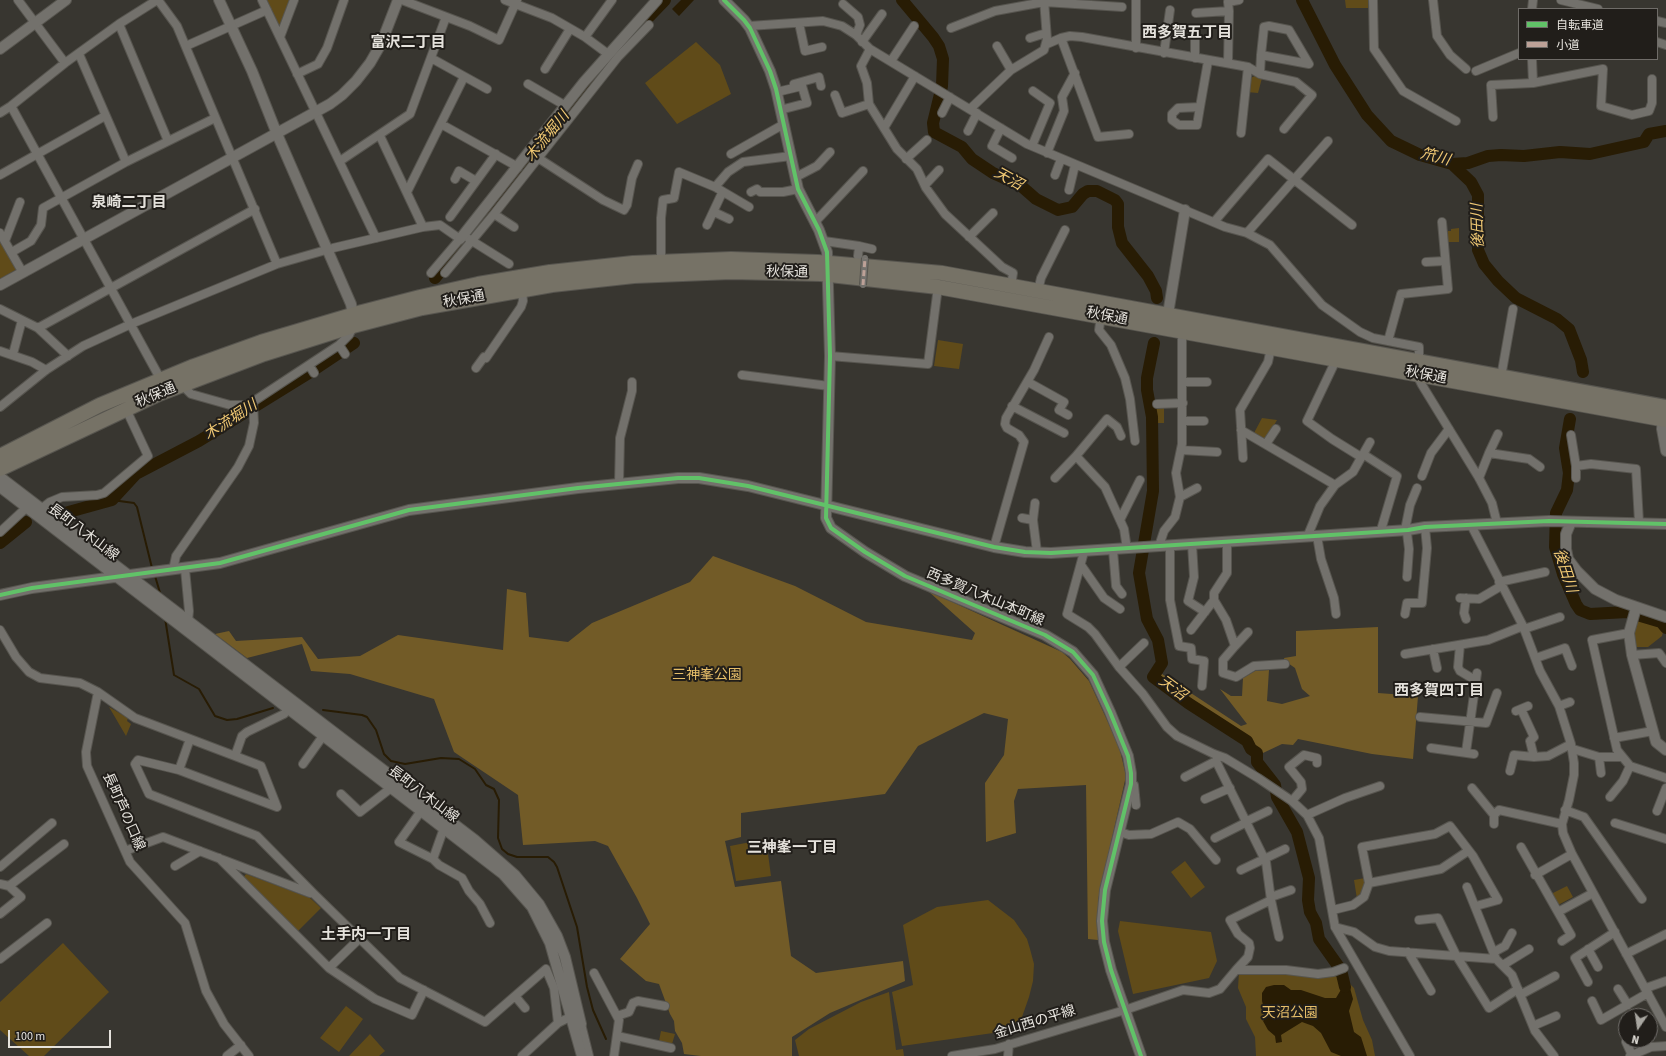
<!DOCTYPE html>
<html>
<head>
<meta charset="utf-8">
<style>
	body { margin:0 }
	#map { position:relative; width:1666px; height:1056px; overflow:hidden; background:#383630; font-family:"Source Sans 3","Noto Sans JP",sans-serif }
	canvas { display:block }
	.legend { position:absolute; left:1518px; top:8px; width:140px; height:52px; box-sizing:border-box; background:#211e1a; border:1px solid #6f6c68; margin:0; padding:5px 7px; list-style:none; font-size:12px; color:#e5e2dc }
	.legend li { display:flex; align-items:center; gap:8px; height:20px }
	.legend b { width:20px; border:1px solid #6f6c68 }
	.north { position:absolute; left:1618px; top:1008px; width:40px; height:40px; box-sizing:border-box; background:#211e1a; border:1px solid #6f6c68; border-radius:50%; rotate:193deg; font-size:11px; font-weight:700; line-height:16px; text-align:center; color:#e5e2dc }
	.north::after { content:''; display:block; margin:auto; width:14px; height:18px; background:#a8a6a0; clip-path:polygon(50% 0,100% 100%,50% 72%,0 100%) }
	.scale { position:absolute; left:8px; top:1030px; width:103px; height:18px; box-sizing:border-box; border:2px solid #e5e2dc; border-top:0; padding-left:5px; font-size:12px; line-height:14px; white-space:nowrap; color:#e5e2dc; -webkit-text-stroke:3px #211e1a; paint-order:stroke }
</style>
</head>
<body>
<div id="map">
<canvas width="1666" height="1056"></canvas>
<ul class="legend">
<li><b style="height:5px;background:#61c268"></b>自転車道</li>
<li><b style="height:5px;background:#bda197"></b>小道</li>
</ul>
<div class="north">N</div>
<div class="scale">100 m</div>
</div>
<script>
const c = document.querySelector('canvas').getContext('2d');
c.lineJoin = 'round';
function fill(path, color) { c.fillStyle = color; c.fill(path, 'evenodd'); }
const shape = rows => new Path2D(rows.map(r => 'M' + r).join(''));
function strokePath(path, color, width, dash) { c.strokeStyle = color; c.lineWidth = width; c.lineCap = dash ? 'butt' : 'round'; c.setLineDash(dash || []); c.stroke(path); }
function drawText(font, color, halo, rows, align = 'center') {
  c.font = font + ' "Source Sans 3","Noto Sans JP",sans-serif'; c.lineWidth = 4; c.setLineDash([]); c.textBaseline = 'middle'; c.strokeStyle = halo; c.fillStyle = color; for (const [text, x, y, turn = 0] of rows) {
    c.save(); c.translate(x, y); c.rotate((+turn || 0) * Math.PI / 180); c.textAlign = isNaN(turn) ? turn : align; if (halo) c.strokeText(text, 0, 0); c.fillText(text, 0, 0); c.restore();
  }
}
fill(shape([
	[264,0,292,0,279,30],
	[1345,0,1368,0,1368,8,1346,8],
	[696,42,720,65,731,94,677,124,645,83],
	[1255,76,1262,78,1258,93,1247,92,1250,78],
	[1459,228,1459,242,1446,242,1445,235,1448,231,1451,231,1451,229],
	[0,240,17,269,0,279],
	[938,340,963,344,959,369,934,366],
	[1164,405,1164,423,1156,423,1155,406],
	[1262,418,1277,420,1267,438,1265,439,1254,433],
	[1637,617,1658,623,1664,628,1662,636,1648,647,1634,647,1632,635],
	[109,707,128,718,127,721,131,724,126,736],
	[766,839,771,876,736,881,730,846],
	[1185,861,1205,887,1191,898,1171,872],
	[246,874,310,898,321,908,297,932,243,878],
	[1365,878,1364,891,1357,899,1354,880],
	[1567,886,1573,897,1558,905,1551,894],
	[988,900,1014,920,1027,939,1030,949,1034,964,1033,981,1029,997,1022,1017,1014,1030,902,1046,892,992,913,985,903,925,937,907],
	[1120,921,1211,932,1217,961,1209,978,1133,994,1118,931],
	[63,943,109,992,44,1056,29,1056,0,1030,0,1002],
	[1239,972,1335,976,1347,981,1354,988,1363,1020,1372,1040,1375,1056,1256,1056,1255,1037,1246,1019,1246,1007,1238,988],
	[889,992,896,1050,903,1049,904,1056,799,1056,795,1040,809,1029,861,1002],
	[346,1006,363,1019,339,1052,320,1038],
	[661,1031,675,1034,672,1044,659,1041],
	[370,1034,385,1051,379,1056,349,1056]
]), '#604b19');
fill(shape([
	[713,556,795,586,866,622,972,640,975,633,928,591,1062,652,1070,659,1089,681,1119,746,1126,776,1098,900,1098,940,1088,939,1086,785,1018,789,1014,801,1016,833,986,842,985,783,1004,755,1008,719,984,713,918,746,885,794,741,813,741,837,725,841,735,887,781,881,791,956,816,973,903,961,905,981,830,1013,792,1037,792,1056,701,1056,684,1054,682,1043,675,1031,674,1021,670,1014,659,984,646,981,620,959,650,924,637,898,608,846,595,841,523,845,518,795,454,752,434,699,350,674,311,671,302,644,247,658,215,634,229,631,236,641,302,637,318,659,360,656,398,635,503,650,507,589,526,593,529,637,568,642,592,623,690,582],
	[1378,627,1378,693,1418,696,1413,759,1372,754,1298,739,1293,745,1282,744,1263,753,1156,677,1159,672,1241,726,1247,724,1220,689,1231,696,1242,696,1243,678,1255,671,1269,670,1267,701,1282,704,1310,696,1302,689,1295,668,1285,661,1284,658,1296,656,1296,631]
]), '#725b27');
fill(shape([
	[681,0,694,0,679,16,672,9],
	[1274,985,1284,985,1291,990,1301,990,1325,998,1336,998,1342,988,1350,988,1353,999,1349,1011,1354,1032,1361,1037,1367,1056,1341,1056,1331,1052,1321,1033,1313,1026,1302,1022,1281,1035,1282,1042,1276,1043,1275,1036,1268,1030,1263,1021,1266,1017,1262,1001,1262,993,1266,987]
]), '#281c04');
strokePath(shape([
	[112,500,134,503,137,507,152,568],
	[155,576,161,596],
	[165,618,174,675,199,689,215,716,227,720,237,719,273,708],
	[323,710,362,715,367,717,376,730,384,754,391,761,405,764,441,758,459,759,475,769,486,785,494,789,499,800,498,838,502,849,508,854,517,857,548,857,554,862,557,867,577,927,587,987,593,1010,606,1039]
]), '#281c04', 2);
strokePath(shape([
	[902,0,933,37,939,46,943,59,942,86,933,123,934,132,962,147,972,159,993,173,1020,185,1036,199,1058,210,1072,207,1083,194,1088,191,1097,191,1115,200,1118,204,1118,227,1122,243,1148,276,1156,291,1157,298],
	[1302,0,1335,65,1367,115,1391,141,1420,155,1452,164,1468,163,1488,156,1501,155,1524,156,1560,152,1590,154,1644,142,1649,134,1666,131],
	[638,28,665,0],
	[1452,164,1471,182,1478,195,1478,250,1484,264,1498,281,1516,298,1557,319,1569,329,1581,360,1583,372],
	[435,278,617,53],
	[1154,343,1147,378,1147,390,1152,417,1153,491,1139,573,1147,619,1158,640,1162,663,1153,677,1188,703,1247,741,1251,749,1257,753,1257,762,1275,785,1277,797,1297,832,1309,878,1308,900,1310,912,1316,923,1319,939,1341,970,1345,987],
	[1570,419,1565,448,1569,473,1567,490,1556,513,1555,547,1563,574,1576,604,1580,610,1590,614,1627,612,1661,622,1666,628],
	[65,513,112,500,136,474,199,441,309,373,354,343],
	[0,543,26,522]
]), '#281c04', 12);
const minor = shape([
	[18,0,65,63],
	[158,0,177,26,277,264],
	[262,0,376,238],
	[402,0,470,26,499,40,517,0],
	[505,0,552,18,585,37,608,54],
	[1373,0,1374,49,1403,91,1456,121],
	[1433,0,1437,36,1450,55,1466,69],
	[1561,0,1598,9],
	[843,4,858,17,860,25,856,35],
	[1532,9,1533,0],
	[1196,13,1229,11],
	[1657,21,1666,23],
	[799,23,805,51,822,47],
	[119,24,168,141],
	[749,26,823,21,842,26,856,35,870,49,1027,144,1225,227,1247,233,1270,245,1322,305,1360,332,1373,338,1419,347,1419,379,1422,385,1479,478,1492,503,1497,523],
	[951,28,995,11,1044,2,1122,7],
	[280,37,294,0],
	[585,37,612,0],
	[1030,38,1046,33],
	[1061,38,1098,137,1129,134],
	[862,42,882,14],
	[1657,42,1666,45],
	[1047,44,1061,38,1070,36,1082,37,1248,67,1260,74,1296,82,1312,95,1284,129],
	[186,46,267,10],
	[997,46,1011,70],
	[1136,48,1136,0],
	[870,49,861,66,867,83,869,104,897,149,917,169,926,188,945,214,1002,267,1013,273,1011,286],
	[1164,53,1170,10],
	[79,54,126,162],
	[431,58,487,89],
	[1195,58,1195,30],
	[1532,59,1533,83],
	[891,61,914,26],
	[1228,63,1229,11,1228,2,1239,0],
	[545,69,570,29],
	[1476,71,1519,53],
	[297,74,318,64,327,48,344,0],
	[1260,74,1261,55,1264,27,1269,26,1289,30,1309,64,1261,55],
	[528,84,566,106],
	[794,84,819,77,821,86],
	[777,92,802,86,807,103,780,110],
	[835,95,842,113,869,104],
	[11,106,161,380],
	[1200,107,1178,108,1172,114,1172,120,1179,125,1197,125,1200,107,1208,61],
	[970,109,1011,70,1044,50,1047,39,1044,0],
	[0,113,11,106,65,63,119,24,157,0],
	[942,113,950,97],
	[1493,117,1491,85,1533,83,1603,69,1601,106,1632,115,1649,111,1652,103,1652,79],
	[441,124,518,167],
	[884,128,915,76],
	[1001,128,992,146,1012,158],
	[968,131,977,113],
	[1241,133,1248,67],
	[380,136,423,227],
	[1032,146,1050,103,1033,91],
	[1047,153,1064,111,1062,97,1075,73],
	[731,154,784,124],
	[535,156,603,200,624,210,627,205,632,178,638,164],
	[906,159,927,140],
	[340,161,410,114,446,17],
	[0,175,105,116],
	[1055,175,1061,159],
	[796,177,817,166,830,152],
	[455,179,459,171,476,181],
	[925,185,939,170],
	[715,187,728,172,743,162,791,156],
	[1069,190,1075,165],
	[407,192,464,77],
	[751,192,757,189,760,192,783,192,798,189],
	[714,212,729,219],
	[494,214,514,227],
	[450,217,496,154],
	[815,222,863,171],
	[1214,222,1268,159,1352,225],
	[707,225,722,193],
	[0,233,23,273],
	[1247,233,1328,141],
	[969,237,993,213],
	[469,239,509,264],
	[5,241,20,202],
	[824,241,859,246,858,256],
	[859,246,872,249],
	[12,252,31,241,41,225,43,208,126,162,215,118],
	[1426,262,1445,261],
	[661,263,661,218,663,200,674,198,679,172,715,187,749,207],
	[445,273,494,214,618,57,649,25],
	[1038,291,1041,278,1065,230],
	[0,309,38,328,68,356],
	[1101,316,1099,330,1111,345,1125,378,1130,399,1135,441],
	[38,328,255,209],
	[1388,341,1401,294,1448,289,1442,222],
	[339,345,345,354],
	[0,351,32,362,46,370],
	[13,354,22,320],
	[830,356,928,364,938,287],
	[1336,360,1307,421,1332,439,1361,457],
	[309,365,314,373],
	[476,368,484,357,486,358,521,307,523,301,522,290],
	[742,375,829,386],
	[1501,377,1513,309],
	[1028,382,1064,402,1059,410,1068,415],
	[1182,382,1207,382],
	[182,385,191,394,230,405,248,405,339,345,349,335,353,327],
	[1157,404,1183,403],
	[1012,406,1064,433],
	[0,407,46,370,83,346,131,324,277,264,333,248,423,227,440,225,460,239,431,273],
	[1183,421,1204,421],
	[1241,430,1335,485],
	[1571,435,1576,466,1576,478],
	[1121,436,1117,427,1107,419,1076,456,1105,487,1124,529,1127,549],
	[1266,444,1276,429],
	[1181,450,1217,452],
	[1489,453,1498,434],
	[1363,454,1397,476,1381,530],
	[1243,458,1240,410,1268,362,1271,348],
	[1576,466,1591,464,1636,469,1639,522],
	[1422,476,1431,453,1449,429],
	[1055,478,1076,456],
	[1479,478,1489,453,1529,459,1540,467],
	[619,484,620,438,632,391,632,382],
	[1180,497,1197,488],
	[1035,503,1033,520,1037,552],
	[41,509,50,502,62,497,97,495,104,493,148,456,126,409],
	[1022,518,1033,520],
	[1120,520,1140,480],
	[1471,525,1523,626,1540,671,1559,706,1571,744,1574,763,1574,775,1569,800,1562,824,1563,833,1572,854,1666,1027],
	[0,532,26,508],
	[1308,535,1320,506,1335,485,1353,472,1370,442],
	[1317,536,1321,559,1334,598,1336,614],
	[1227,542,1227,573,1214,593,1214,600,1226,620,1235,646,1223,660,1223,673,1236,677,1254,666,1285,664],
	[1192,544,1194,577,1188,601,1205,612],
	[1170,545,1170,600,1179,646,1191,648,1192,659,1204,661,1202,686],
	[1159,546,1164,531,1175,517,1180,497,1176,473,1182,444,1182,340,1183,331],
	[994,547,1024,442,1019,435,1007,428,1005,424,1006,418,1034,370,1049,337],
	[1113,550,1116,586,1122,594],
	[1084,552,1067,614,1088,627,1095,634,1119,667,1143,694,1167,727,1177,736,1214,754,1225,758,1258,778,1292,801,1307,815,1319,838,1335,927,1410,1056],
	[1081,565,1104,598,1120,609],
	[185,569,189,611,188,621],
	[173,570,176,556,238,467,249,446,254,423,253,402],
	[1407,577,1409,549,1406,525,1410,505,1417,488],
	[1499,582,1545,572],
	[1460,598,1479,599,1501,586],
	[1405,614,1407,603,1422,603,1427,548,1425,527],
	[1466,619,1464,613,1466,598],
	[1524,629,1560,617],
	[0,630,16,657,29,672,40,678,80,683,98,692,86,752,87,766,130,862,185,923,206,991,224,1024,249,1056],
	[1191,630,1214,600],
	[1629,633,1592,640,1617,750,1630,766,1666,778],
	[1460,645,1458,667,1460,671,1475,680],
	[1235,646,1248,632],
	[1433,649,1437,668],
	[1405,654,1488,640,1523,626],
	[1632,655,1659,653,1666,663],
	[1536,658,1565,648,1572,666],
	[1119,667,1144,643],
	[98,692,135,718,235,756,242,736,247,732,284,714,293,705],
	[1559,706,1570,702],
	[1521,709,1534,737,1530,741,1534,757],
	[1516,711,1528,706],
	[1420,717,1486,723,1497,693],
	[1614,738,1653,731],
	[1431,748,1474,754],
	[1573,749,1599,757,1622,757],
	[1466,752,1477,673],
	[235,756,261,766,277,807,179,770,138,760,135,764,149,794,257,836,314,894,400,978,485,1022,546,969,554,988,558,1023],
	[1219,756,1216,761,1266,862,1271,900,1279,937],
	[1599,757,1601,773],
	[303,764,323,736],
	[179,770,190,739],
	[1510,771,1514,755,1534,757,1548,756,1571,744],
	[1185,777,1216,761],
	[1131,784,1134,785,1136,805],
	[1472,788,1494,815],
	[341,794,360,812,391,788],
	[1610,797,1623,781,1630,766],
	[1205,799,1230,788],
	[1292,801,1302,789,1301,782,1289,767,1304,755,1317,758,1317,763],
	[1565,810,1584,817,1642,899],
	[421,811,399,842,433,859],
	[1657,811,1666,788],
	[1307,815,1345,798,1380,786],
	[1247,821,1268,811],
	[1615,823,1666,839],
	[1494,824,1494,815,1499,810,1562,824],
	[444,828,433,859,439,865,462,878,469,891,480,904,490,923],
	[1120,832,1129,835,1151,834,1178,822,1190,829,1216,860],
	[1215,838,1247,822],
	[1521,847,1571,935,1562,941],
	[125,851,163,837,310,893],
	[219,858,329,968,375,999,412,1015,424,990],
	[175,866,200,851],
	[0,867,52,823],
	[1241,870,1285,849],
	[1535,875,1572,854],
	[1369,883,1441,869,1468,851],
	[0,884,9,886,21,897,0,914],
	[9,886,64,844],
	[1467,887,1496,959,1512,975,1535,1031,1554,1056],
	[1271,897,1291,890],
	[1333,910,1353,905,1364,897,1369,883,1362,847,1435,834,1450,826,1473,856,1498,900,1476,906],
	[1558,912,1593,893],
	[1419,920,1438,918,1456,955,1489,1008,1518,989],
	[1335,927,1354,932,1375,947,1389,951,1496,959],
	[1588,949,1598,967],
	[1408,952,1431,991],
	[1494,952,1505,946,1512,933],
	[1626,954,1666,934],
	[0,959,47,923],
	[1503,965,1529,949],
	[329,968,359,939],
	[1236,970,1248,957,1250,948,1249,943,1238,934,1230,920,1271,900],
	[594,973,619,1020,614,1056],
	[1588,982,1575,958,1615,932],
	[1646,988,1666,981],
	[1618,989,1628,1005],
	[1520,995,1555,976],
	[515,996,525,1008],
	[1592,1001,1601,1020,1648,993],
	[617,1016,629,1012,633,1003,638,1001,665,1006],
	[581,1024,589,1056],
	[1533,1026,1556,1016],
	[617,1036,671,1048],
	[1626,1042,1632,1055],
	[227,1056,241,1045],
	[522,1056,558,1023,576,1014],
	[952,1056,995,1049,1125,1010,1183,990,1209,993,1220,989,1236,970,1286,970,1318,974,1333,972,1344,968],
	[1008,1056,1009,1044],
	[1630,1056,1651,1047,1666,1046]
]);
const tertiary = shape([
	[219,0,252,71,277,134,351,304,354,320],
	[724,0,744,20,750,28,770,71,776,89,798,189,819,230,827,252,830,356,826,518,831,528,865,552,905,576,1045,635,1073,652,1093,675,1110,712,1128,756,1131,773,1131,784,1105,890,1102,921,1104,942,1111,970,1141,1056],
	[0,49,66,0],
	[460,239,584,82,657,0],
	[0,285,330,104,342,95,356,81,370,63,381,44,398,0],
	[1168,314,1185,210],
	[1663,413,1662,429,1666,451],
	[0,477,475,840,515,875,539,904,557,936,565,957,581,1024],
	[0,487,503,874,532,907,550,943,582,1056],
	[1571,522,1566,534,1566,549,1568,559,1577,571,1595,589,1616,600,1666,617],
	[0,595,32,588,220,563,409,510,578,488,678,478,699,478,748,486,994,547,1025,552,1051,553,1408,530,1425,527,1549,521,1666,524],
	[1636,608,1629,633,1632,655,1656,742,1666,750]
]);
const trunk = shape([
	[0,456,100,405,194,366,261,342,362,312,420,297,478,284,550,272,633,263,731,259,818,262,942,273,1666,407],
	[0,469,159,394,264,354,353,326,422,308,552,285,634,276,731,272,821,274,938,287,1666,420]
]);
strokePath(minor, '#57554f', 10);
strokePath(tertiary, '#57554f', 12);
strokePath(trunk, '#57554f', 16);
strokePath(minor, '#73716c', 8);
strokePath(tertiary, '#73716c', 10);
strokePath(trunk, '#767266', 14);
const pedestrianBridge = shape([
	[863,285,865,258]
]);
strokePath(pedestrianBridge, '#57554f', 8, []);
strokePath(pedestrianBridge, '#73716c', 6);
strokePath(shape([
	[863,285,865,258]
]), '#bda197', 3, [6, 3]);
strokePath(shape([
	[724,0,744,20,750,28,770,71,776,89,798,189,819,230,827,252,830,356,826,518,831,528,865,552,905,576,1045,635,1073,652,1093,675,1110,712,1128,756,1131,773,1131,784,1105,890,1102,921,1104,942,1111,970,1141,1056],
	[0,595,32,588,220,563,409,510,578,488,678,478,699,478,748,486,994,547,1025,552,1051,553,1408,530,1425,527,1549,521,1666,524]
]), '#61c268', 4);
drawText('14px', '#e5e2dc', '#211e1a', [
	["秋保通",787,273,1],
	["秋保通",464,300,-10],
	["秋保通",1107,317,11],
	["秋保通",1426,376,10],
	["秋保通",156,396,-23],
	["長町八木山線",83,533,37],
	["西多賀八木山本町線",985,598,23],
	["長町八木山線",423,795,37],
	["長町芦の口線",123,812,66],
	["金山西の平線",1035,1023,-17]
]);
drawText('14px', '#e6be69', '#211e1a', [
	["三神峯公園",707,676],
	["天沼公園",1290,1014]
]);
drawText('bold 15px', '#e5e2dc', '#211e1a', [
	["西多賀五丁目",1187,34],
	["富沢二丁目",408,44],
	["泉崎二丁目",129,204],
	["西多賀四丁目",1439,692],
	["三神峯一丁目",792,849],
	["土手内一丁目",366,936]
]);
drawText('italic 15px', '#f0c873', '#211e1a', [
	["木流堀川",548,137,-51],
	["笊川",1435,158,14],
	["天沼",1008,180,29],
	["後田川",1479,226,-92],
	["木流堀川",231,421,-33],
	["後田川",1564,571,72],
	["天沼",1172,689,36]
]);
</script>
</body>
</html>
